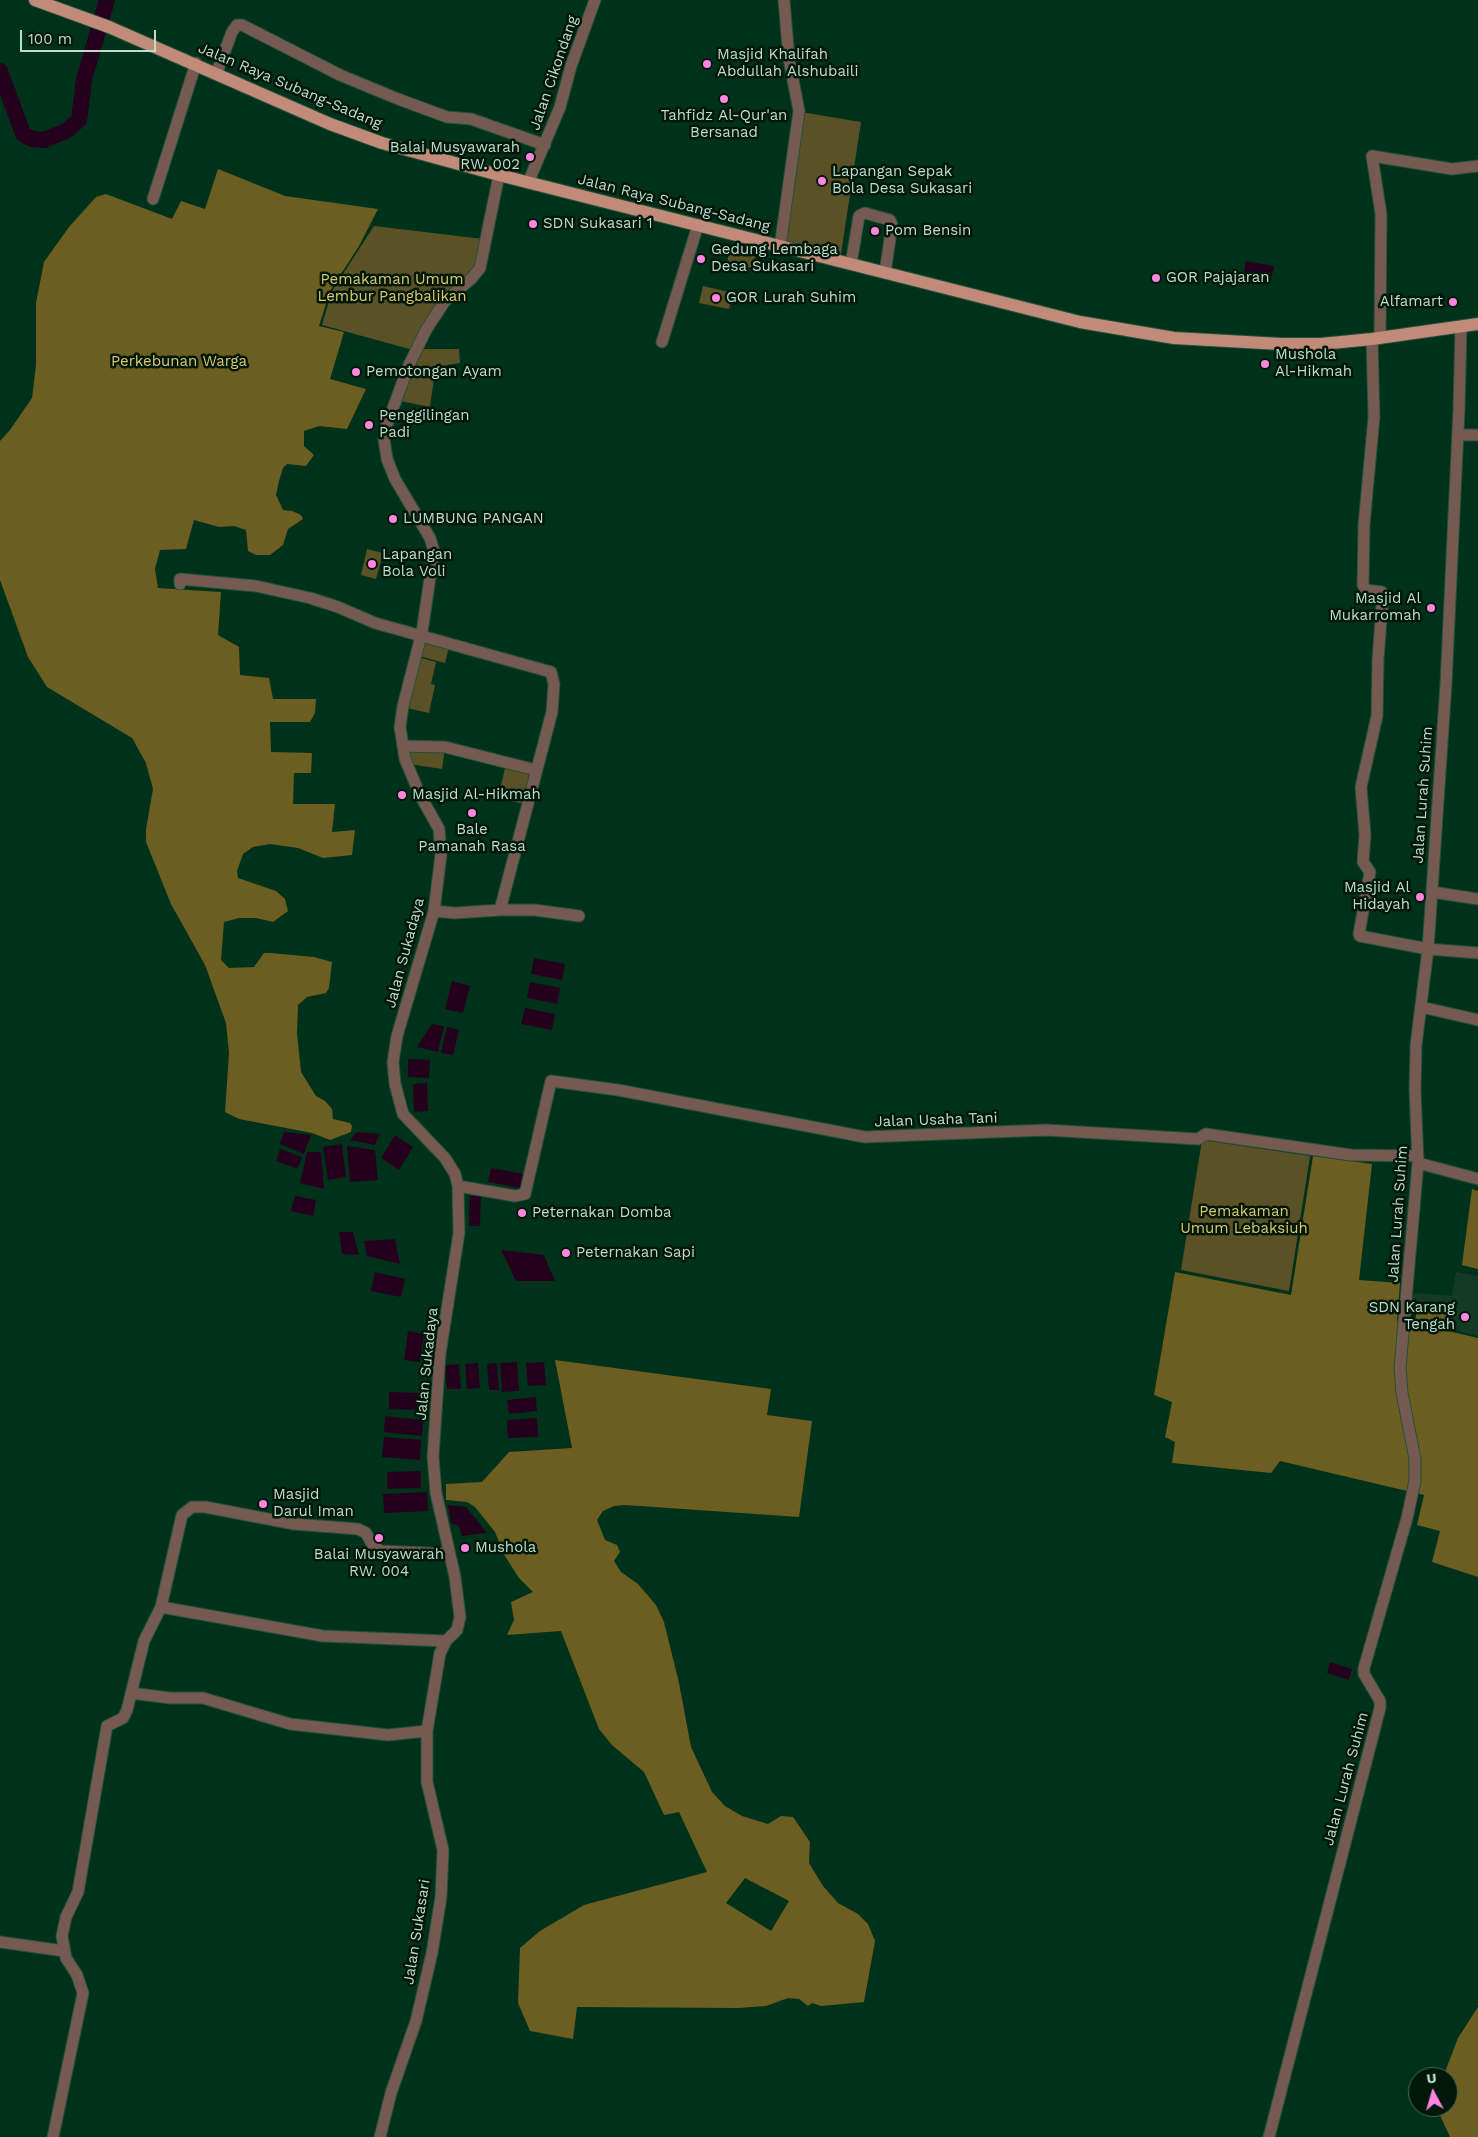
<!DOCTYPE html>
<html>
<head>
<meta charset="utf-8">
<style>
	body { margin:0 }
	#map { position:relative; width:1478px; height:2137px; overflow:hidden; background:#00321b; font-family:"Work Sans",sans-serif }
	canvas { display:block }
	.north { position:absolute; left:1408px; top:2067px; width:50px; height:50px; box-sizing:border-box; background:#001709; border:1px solid #4c6656; border-radius:50%; rotate:354deg; font-size:14px; font-weight:700; line-height:20px; text-align:center; color:#beddc9 }
	.north::after { content:''; display:block; margin:auto; width:18px; height:22px; background:#fe85e0; clip-path:polygon(50% 0,100% 100%,50% 72%,0 100%) }
	.scale { position:absolute; left:20px; top:30px; width:136px; height:22px; box-sizing:border-box; border:2px solid #beddc9; border-top:0; padding-left:6px; font-size:15px; line-height:18px; white-space:nowrap; color:#beddc9; -webkit-text-stroke:4px #001709; paint-order:stroke }
</style>
</head>
<body>
<div id="map">
<canvas width="1478" height="2137"></canvas>
<div class="north">U</div>
<div class="scale">100 m</div>
</div>
<script>
const c = document.querySelector('canvas').getContext('2d');
c.lineJoin = 'round';
function fill(path, color) { c.fillStyle = color; c.fill(path, 'evenodd'); }
const shape = rows => new Path2D(rows.map(r => 'M' + r).join(''));
function strokePath(path, color, width, dash) { c.strokeStyle = color; c.lineWidth = width; c.lineCap = dash ? 'butt' : 'round'; c.setLineDash(dash || []); c.stroke(path); }
function drawText(font, color, halo, rows, align = 'center') {
  c.font = font + ' "Work Sans",sans-serif'; c.lineWidth = 5; c.setLineDash([]); c.textBaseline = 'middle'; c.strokeStyle = halo; c.fillStyle = color; for (const [text, x, y, turn = 0] of rows) {
    c.save(); c.translate(x, y); c.rotate((+turn || 0) * Math.PI / 180); c.textAlign = isNaN(turn) ? turn : align; if (halo) c.strokeText(text, 0, 0); c.fillText(text, 0, 0); c.restore();
  }
}
fill(shape([
	[1456,1272,1478,1276,1478,1336,1450,1329,1454,1304,1412,1301,1413,1293,1452,1296]
]), '#143a26');
fill(shape([
	[801,112,861,122,841,254,784,241],
	[374,226,483,239,478,266,413,350,322,325,332,291],
	[731,245,756,252,752,268,727,262],
	[703,286,733,293,729,309,699,303],
	[420,349,459,349,460,363,447,365,435,371,430,407,400,401],
	[367,549,383,553,376,579,361,575],
	[423,641,449,647,445,663,419,656],
	[418,657,436,662,431,684,435,685,429,713,407,708],
	[404,748,445,748,442,769,409,764],
	[506,764,532,771,524,804,498,798],
	[1202,1140,1310,1156,1289,1291,1181,1270]
]), '#5a5127');
fill(shape([
	[218,169,285,196,378,209,359,246,330,291,319,326,344,332,330,379,366,389,347,429,319,426,304,431,304,446,314,455,306,466,287,464,283,468,279,481,276,495,283,510,292,511,301,515,303,519,288,529,283,545,270,555,256,555,248,551,246,530,234,526,219,527,194,520,186,549,160,550,155,569,158,588,221,592,218,635,239,647,240,675,269,678,273,699,316,699,315,713,310,722,270,722,271,752,312,753,311,773,294,773,293,804,335,804,332,832,355,830,352,855,323,858,298,848,270,844,253,847,243,854,237,871,238,878,276,891,285,899,288,911,273,922,256,918,239,918,224,922,221,960,229,968,254,967,264,953,270,953,314,957,332,962,329,988,326,993,307,997,298,1005,297,1033,301,1072,316,1096,325,1101,332,1109,333,1119,350,1123,352,1126,351,1132,330,1140,312,1133,239,1119,225,1112,229,1053,226,1023,205,965,171,904,146,842,146,829,153,789,146,763,132,738,47,687,28,657,0,580,0,441,10,430,32,398,36,365,36,303,44,262,69,227,96,197,106,194,172,219,181,201,205,209],
	[1313,1156,1372,1164,1359,1280,1400,1283,1397,1321,1414,1324,1418,1307,1451,1310,1448,1331,1478,1338,1478,1577,1432,1562,1440,1531,1417,1525,1424,1495,1280,1461,1271,1473,1172,1463,1175,1442,1165,1437,1172,1402,1154,1395,1175,1272,1291,1295],
	[1472,1189,1478,1191,1478,1269,1462,1265],
	[555,1360,771,1389,767,1415,812,1421,799,1517,625,1505,614,1506,603,1511,597,1520,605,1540,617,1545,620,1552,614,1561,621,1572,638,1584,656,1605,664,1622,679,1683,691,1747,712,1792,725,1806,742,1816,768,1824,781,1816,793,1817,810,1842,809,1863,823,1886,838,1903,858,1914,868,1924,875,1941,864,2002,821,2006,812,2003,808,2006,799,1999,788,1998,766,2006,739,2008,577,2007,573,2039,530,2031,518,2003,520,1948,540,1931,584,1905,707,1872,679,1812,664,1815,644,1772,612,1745,599,1729,561,1631,507,1635,514,1620,511,1602,533,1592,519,1578,505,1556,495,1532,475,1507,467,1502,446,1500,446,1484,482,1482,509,1452,572,1448],
	[745,1878,789,1901,771,1931,726,1903],
	[1478,2007,1478,2137,1450,2137,1439,2113,1439,2107,1448,2107,1448,2077,1443,2077,1458,2038]
]), '#6b5e20');
fill(shape([
	[1246,261,1274,266,1271,280,1243,276],
	[534,958,565,964,562,980,531,974],
	[452,981,470,986,463,1013,445,1009],
	[530,982,560,988,557,1004,527,998],
	[525,1008,555,1014,552,1030,521,1024],
	[432,1024,444,1026,438,1052,417,1047],
	[447,1027,459,1030,453,1055,441,1053],
	[408,1059,430,1060,429,1078,408,1077],
	[427,1083,428,1111,414,1112,413,1084],
	[284,1132,311,1135,304,1154,280,1144],
	[357,1132,380,1134,375,1145,350,1140],
	[395,1135,413,1147,399,1170,381,1158],
	[342,1144,346,1177,328,1180,323,1147],
	[347,1146,375,1150,378,1180,350,1182],
	[280,1149,302,1157,297,1169,276,1161],
	[307,1152,321,1152,324,1189,300,1183],
	[491,1168,524,1174,521,1188,488,1182],
	[295,1196,316,1200,313,1216,291,1211],
	[470,1196,481,1196,480,1226,469,1226],
	[339,1232,353,1232,359,1255,342,1254],
	[395,1239,400,1264,367,1256,364,1241],
	[501,1250,544,1255,555,1281,516,1281],
	[375,1272,405,1279,401,1297,371,1291],
	[408,1331,424,1334,420,1362,404,1360],
	[517,1362,519,1391,502,1392,500,1363],
	[544,1362,546,1385,528,1386,526,1363],
	[478,1363,480,1388,467,1389,465,1364],
	[497,1363,499,1390,489,1390,487,1364],
	[459,1364,461,1389,447,1389,445,1365],
	[389,1392,421,1393,421,1410,389,1409],
	[536,1397,537,1411,509,1414,507,1400],
	[385,1416,423,1420,422,1436,384,1432],
	[537,1418,538,1437,508,1438,507,1420],
	[384,1437,421,1440,420,1460,382,1457],
	[421,1471,421,1488,387,1489,387,1472],
	[427,1492,428,1511,384,1513,383,1494],
	[448,1505,466,1507,487,1533,462,1536,459,1526,451,1523],
	[1330,1662,1352,1669,1349,1680,1327,1673]
]), '#24001c');
strokePath(shape([
	[0,71,23,134,32,139,44,140,66,131,79,120,84,80,107,0]
]), '#24001c', 16);
const minor = shape([
	[217,72,232,32,237,25,242,25,340,75,398,99,447,117,471,119,545,145],
	[528,183,560,107,571,66,595,0],
	[153,199,196,63],
	[780,247,799,111,789,59,784,0],
	[851,264,859,216,865,213,879,217,890,220,892,225,885,273],
	[1380,338,1381,214,1372,156,1452,169,1478,166],
	[1372,339,1374,417,1364,525,1363,585,1366,590,1382,592,1383,594,1378,659,1377,716,1361,787,1365,835,1363,862,1370,872,1359,934,1360,936,1428,949,1478,953],
	[662,342,698,225],
	[1458,435,1478,435],
	[180,584,180,579,256,586,310,598,338,607,375,623,551,672,554,684,552,712,500,910,535,910,579,916],
	[403,746,445,747,536,770],
	[1432,892,1478,899],
	[434,911,455,913,500,910],
	[1421,1007,1478,1020],
	[1418,1163,1478,1179],
	[458,1186,515,1196,525,1194,551,1081,618,1090,865,1137,1046,1130,1198,1139,1206,1134,1351,1155,1418,1156],
	[446,1641,323,1636,161,1607,182,1515,192,1507,205,1507,294,1524,358,1529,366,1533,373,1546,381,1551,449,1554],
	[131,1693,170,1698,203,1698,290,1724,388,1735,427,1731],
	[0,1942,64,1951],
	[53,2137,83,1993,77,1975,66,1958,62,1936,66,1917,78,1892,107,1726,123,1718,127,1710,144,1641,161,1607],
	[380,2137,391,2093,416,2021,432,1953,441,1897,443,1850,427,1782,427,1731,440,1653,446,1641,457,1630,460,1617,455,1577,436,1493,433,1457,440,1354,459,1233,458,1186,455,1174,445,1158,403,1114,395,1084,393,1062,397,1036,434,911,441,855,439,829,420,795,405,759,400,727,403,706,422,632,434,551,430,538,395,479,387,459,384,439,386,427,409,365,426,330,445,301,472,278,480,268,499,175],
	[1269,2137,1380,1708,1380,1701,1364,1674,1364,1668,1407,1518,1415,1481,1415,1459,1402,1393,1400,1368,1418,1163,1415,1090,1416,1045,1428,949,1446,684,1459,409,1461,326]
]);
const major = shape([
	[35,0,109,27,330,124,382,143,499,175,1080,322,1174,338,1281,344,1321,344,1372,339,1478,324]
]);
strokePath(minor, '#22513a', 13);
strokePath(major, '#22513a', 14);
strokePath(minor, '#755a52', 11);
strokePath(major, '#c18a79', 12);
for (const [x, y, r, color] of [
	[707,64,5,"#fe85e0"],
	[724,99,5,"#fe85e0"],
	[530,157,5,"#fe85e0"],
	[822,181,5,"#fe85e0"],
	[533,224,5,"#fe85e0"],
	[875,231,5,"#fe85e0"],
	[701,259,5,"#fe85e0"],
	[1156,278,5,"#fe85e0"],
	[716,298,5,"#fe85e0"],
	[1453,302,5,"#fe85e0"],
	[1265,364,5,"#fe85e0"],
	[356,372,5,"#fe85e0"],
	[369,425,5,"#fe85e0"],
	[393,519,5,"#fe85e0"],
	[372,564,5,"#fe85e0"],
	[1431,608,5,"#fe85e0"],
	[402,795,5,"#fe85e0"],
	[472,813,5,"#fe85e0"],
	[1420,897,5,"#fe85e0"],
	[522,1213,5,"#fe85e0"],
	[566,1253,5,"#fe85e0"],
	[1465,1317,5,"#fe85e0"],
	[263,1504,5,"#fe85e0"],
	[379,1538,5,"#fe85e0"],
	[465,1548,5,"#fe85e0"]
]) { const dot = new Path2D(); dot.arc(x, y, r, 0, 2 * Math.PI); c.fillStyle = color; c.fill(dot); strokePath(dot, '#001709', 2); }
drawText('15px', '#beddc9', '#001709', [
	["Masjid Khalifah",717,55],
	["Abdullah Alshubaili",717,72],
	["Tahfidz Al-Qur'an",724,116,"center"],
	["Bersanad",724,133,"center"],
	["Balai Musyawarah",520,148,"right"],
	["RW. 002",520,165,"right"],
	["Lapangan Sepak",832,172],
	["Bola Desa Sukasari",832,189],
	["SDN Sukasari 1",543,224],
	["Pom Bensin",885,231],
	["Gedung Lembaga",711,250],
	["Desa Sukasari",711,267],
	["GOR Pajajaran",1166,278],
	["GOR Lurah Suhim",726,298],
	["Alfamart",1443,302,"right"],
	["Mushola",1275,355],
	["Al-Hikmah",1275,372],
	["Pemotongan Ayam",366,372],
	["Penggilingan",379,416],
	["Padi",379,433],
	["LUMBUNG PANGAN",403,519],
	["Lapangan",382,555],
	["Bola Voli",382,572],
	["Masjid Al",1421,599,"right"],
	["Mukarromah",1421,616,"right"],
	["Masjid Al-Hikmah",412,795],
	["Bale",472,830,"center"],
	["Pamanah Rasa",472,847,"center"],
	["Masjid Al",1410,888,"right"],
	["Hidayah",1410,905,"right"],
	["Peternakan Domba",532,1213],
	["Peternakan Sapi",576,1253],
	["SDN Karang",1455,1308,"right"],
	["Tengah",1455,1325,"right"],
	["Masjid",273,1495],
	["Darul Iman",273,1512],
	["Mushola",475,1548],
	["Balai Musyawarah",379,1555,"center"],
	["RW. 004",379,1572,"center"]
], 'left');
drawText('15px', '#beddc9', '#001709', [
	["Jalan Cikondang",554,73,-71],
	["Jalan Raya Subang-Sadang",290,86,23],
	["Jalan Raya Subang-Sadang",674,203,14],
	["Jalan Lurah Suhim",1423,795,-86],
	["Jalan Sukadaya",405,953,-75],
	["Jalan Usaha Tani",936,1120,-2],
	["Jalan Lurah Suhim",1398,1214,-86],
	["Jalan Sukadaya",427,1364,-84],
	["Jalan Lurah Suhim",1346,1779,-75],
	["Jalan Sukasari",417,1932,-81]
]);
drawText('15px', '#dbc86f', '#001709', [
	["Pemakaman Umum",392,280],
	["Lembur Pangbalikan",392,297],
	["Perkebunan Warga",179,362],
	["Pemakaman",1244,1212],
	["Umum Lebaksiuh",1244,1229]
]);
</script>
</body>
</html>
